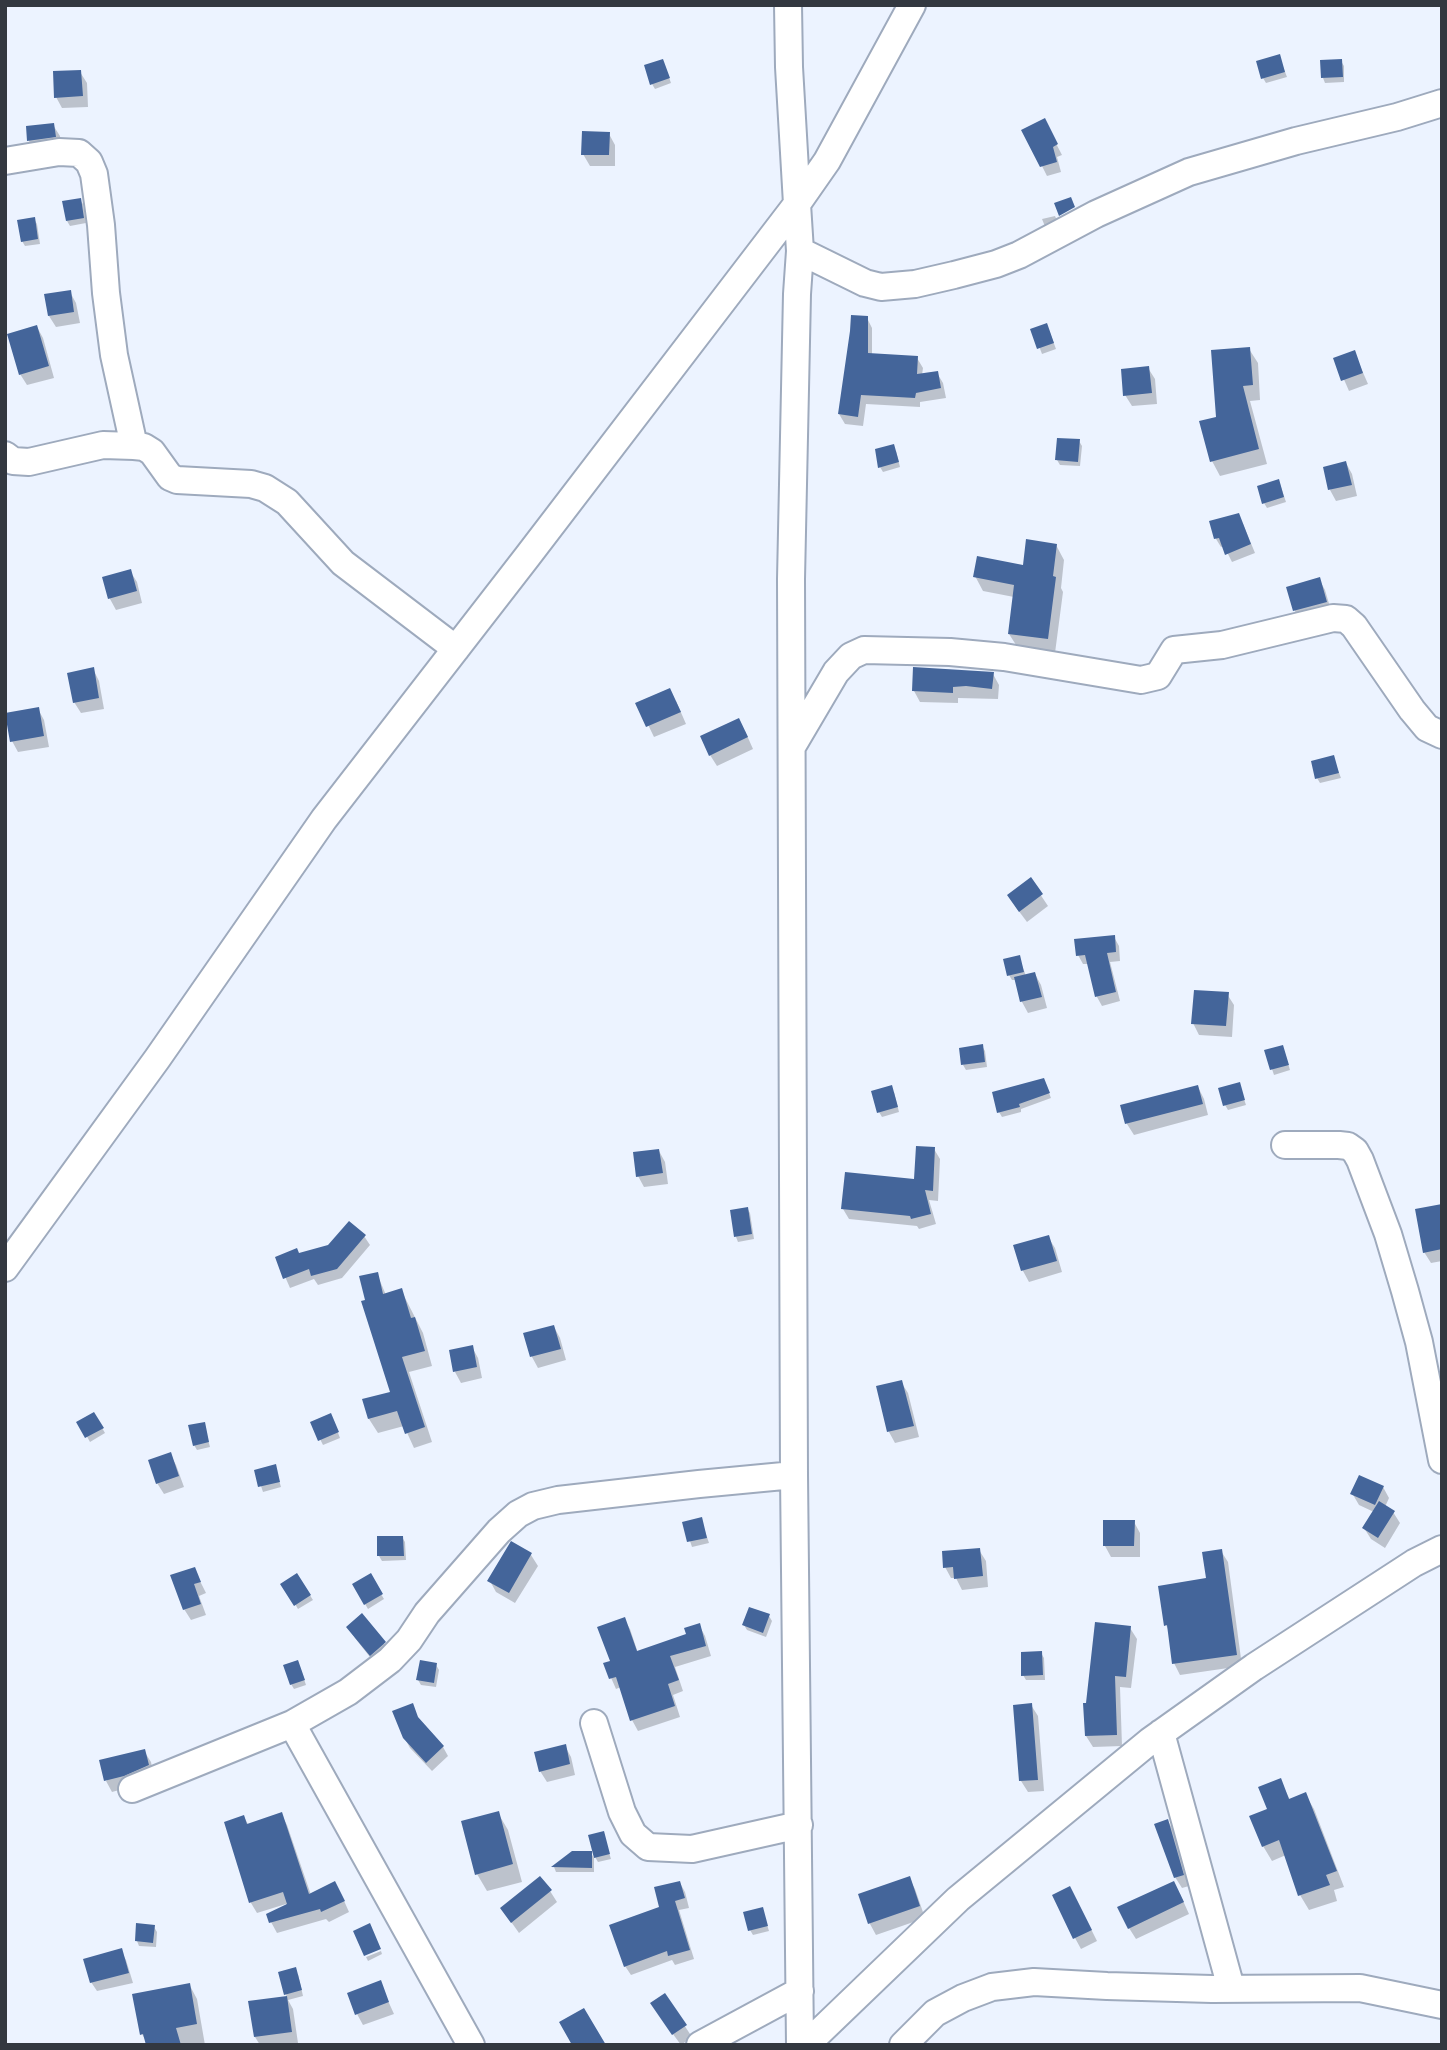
<!DOCTYPE html>
<html>
<head>
<meta charset="utf-8">
<style>
	body { margin:0 }
	#map { position:relative; width:1447px; height:2050px; overflow:hidden; background:#ecf3ff; font-family:Karla,sans-serif }
	canvas { display:block }
	.frame { position:absolute; inset:0; border:7px solid #333840; pointer-events:none }
</style>
</head>
<body>
<div id="map">
<canvas width="1447" height="2050"></canvas>
<div class="frame"></div>
</div>
<script>
const c = document.querySelector('canvas').getContext('2d');
c.lineJoin = 'round';
function fill(path, color) { c.fillStyle = color; c.fill(path, 'evenodd'); }
const shape = rows => new Path2D(rows.map(r => 'M' + r).join(''));
function strokePath(path, color, width, dash) { c.strokeStyle = color; c.lineWidth = width; c.lineCap = dash ? 'butt' : 'round'; c.setLineDash(dash || []); c.stroke(path); }
fill(shape([
	[1279,56,1287,77,1266,83,1263,78],
	[1341,61,1344,66,1344,82,1325,83,1323,78],
	[665,66,671,83,655,89,652,84],
	[80,72,87,83,88,107,62,108,56,97],
	[53,125,60,136,61,148,35,152,29,141,28,128],
	[1049,130,1062,155,1057,157,1061,172,1047,176,1042,166],
	[609,134,615,145,615,166,590,166,583,154],
	[80,200,83,204,86,223,70,226,67,221],
	[1055,216,1058,223,1046,229,1042,219],
	[34,219,37,224,40,244,25,246,22,241],
	[70,292,76,303,80,323,56,327,49,316,46,296],
	[867,318,872,328,872,355,917,358,923,368,922,375,937,373,943,383,946,398,920,402,920,407,866,404,863,426,845,424,839,414],
	[37,327,43,338,54,378,27,385,20,374],
	[1033,330,1049,330,1056,349,1042,354],
	[1249,349,1258,363,1260,400,1250,401,1267,464,1220,476,1212,461,1218,418],
	[1354,352,1368,384,1349,391,1335,359],
	[1148,368,1155,379,1157,404,1132,406,1125,395],
	[1079,441,1082,446,1080,466,1060,465,1057,460],
	[896,451,900,467,883,472,880,467],
	[1346,463,1352,474,1357,496,1336,501,1330,490],
	[1279,481,1286,502,1267,508,1264,503],
	[1211,522,1243,524,1255,553,1232,562,1224,546,1221,547,1216,539],
	[1056,545,1064,560,1061,588,1063,592,1055,653,1018,648,1009,634,1014,597,983,591,975,576,1024,567],
	[130,571,137,582,142,603,116,610,110,599,104,578],
	[1319,579,1325,590,1332,614,1301,622,1295,611,1288,588],
	[93,669,99,681,104,709,81,713,74,702],
	[993,674,999,685,998,699,958,698,958,703,920,702,914,691],
	[676,701,686,724,654,737,638,704],
	[38,709,44,720,49,747,18,752,12,741],
	[745,731,753,749,717,766,710,755],
	[1333,757,1341,778,1320,783,1317,778],
	[1030,879,1048,906,1027,922,1015,906],
	[1114,937,1119,946,1120,961,1110,962,1120,1001,1102,1006,1097,997,1089,964,1083,964,1078,955],
	[1019,957,1026,976,1035,974,1041,985,1047,1008,1028,1013,1022,1002,1016,980,1012,980,1009,975],
	[1227,994,1234,1005,1232,1037,1199,1035,1193,1023],
	[982,1046,985,1051,987,1067,966,1070,963,1065],
	[1283,1047,1290,1070,1274,1075,1266,1051],
	[1239,1084,1246,1105,1228,1110,1225,1105],
	[1046,1085,1051,1098,1021,1109,1021,1112,1002,1117,999,1112],
	[1198,1087,1204,1099,1208,1115,1134,1135,1127,1124,1123,1107],
	[894,1092,899,1112,882,1117,879,1112],
	[934,1149,940,1159,938,1201,929,1200,936,1224,919,1229,917,1226,849,1219,843,1209,916,1181],
	[659,1151,665,1162,668,1184,644,1187,638,1176],
	[1442,1206,1442,1261,1431,1263,1424,1252],
	[747,1208,750,1213,754,1239,738,1242,736,1237],
	[364,1236,370,1245,342,1278,318,1285,314,1279,290,1288,277,1258,299,1255],
	[1048,1237,1055,1248,1062,1272,1029,1282,1023,1271,1016,1247],
	[377,1274,386,1295,401,1290,423,1333,432,1366,409,1372,432,1442,414,1448,404,1426,378,1433,369,1419,364,1400,393,1393,367,1301],
	[554,1327,560,1338,566,1360,538,1368,532,1357,525,1334],
	[472,1347,478,1358,482,1378,461,1383,455,1372],
	[901,1382,908,1393,919,1437,895,1443,889,1432],
	[94,1414,105,1433,90,1442,79,1422],
	[333,1420,340,1438,323,1445,312,1423],
	[204,1424,210,1447,197,1450,194,1445],
	[170,1454,176,1465,184,1487,164,1494,157,1483],
	[275,1466,281,1487,263,1492,256,1471],
	[1383,1487,1389,1498,1385,1507,1393,1512,1400,1523,1385,1548,1371,1539,1364,1528,1374,1512,1359,1505,1352,1493],
	[701,1519,709,1543,692,1547,684,1523],
	[1134,1522,1140,1533,1140,1557,1111,1557,1105,1546],
	[402,1537,405,1542,406,1560,382,1561,379,1556],
	[512,1543,531,1555,538,1566,515,1603,496,1592,490,1581],
	[979,1550,986,1561,988,1587,962,1590,956,1578,951,1578,945,1567],
	[1221,1551,1228,1562,1242,1666,1180,1675,1174,1663,1169,1631,1166,1625,1208,1580],
	[194,1569,206,1593,199,1596,206,1615,191,1620,184,1609],
	[297,1575,313,1600,298,1609,283,1584],
	[370,1576,384,1599,368,1609,354,1585],
	[769,1616,772,1621,766,1637,747,1630,744,1625],
	[624,1619,630,1629,638,1653,688,1636,699,1625,705,1636,711,1656,675,1667,683,1691,673,1695,680,1717,638,1731,632,1720,621,1687,616,1689,605,1664,612,1662],
	[348,1627,384,1643,391,1654,377,1666,355,1638],
	[1130,1628,1137,1639,1131,1688,1120,1687,1122,1746,1093,1747,1086,1736,1088,1704],
	[1041,1653,1044,1658,1045,1680,1026,1680,1023,1675],
	[436,1665,439,1670,436,1687,421,1685,418,1680],
	[300,1667,306,1685,294,1689,291,1684],
	[412,1705,420,1722,443,1747,448,1756,432,1771,410,1748,404,1737],
	[1031,1705,1038,1716,1044,1791,1028,1792,1021,1781],
	[565,1746,571,1757,575,1775,547,1782,540,1771],
	[144,1751,151,1762,154,1777,130,1787,112,1792,106,1781],
	[1280,1780,1290,1800,1305,1794,1314,1809,1344,1887,1334,1890,1337,1901,1309,1910,1300,1895,1286,1855,1272,1861,1263,1846,1269,1810],
	[498,1813,508,1830,522,1882,487,1891,477,1874],
	[281,1814,287,1825,311,1895,341,1894,349,1912,329,1922,326,1919,277,1933,271,1922,286,1906,286,1904,257,1913,251,1903,226,1823,244,1817,249,1826],
	[1168,1821,1174,1832,1189,1886,1182,1888,1175,1877],
	[603,1833,611,1859,598,1862,595,1857],
	[572,1852,591,1853,594,1858,594,1872,556,1872,554,1867],
	[909,1878,915,1889,925,1918,876,1935,870,1924,860,1895],
	[680,1883,685,1892,689,1908,679,1910,694,1959,675,1965,672,1960,631,1975,625,1966,661,1908],
	[550,1891,557,1902,519,1933,502,1909],
	[1180,1894,1189,1914,1136,1939,1129,1928],
	[1076,1899,1097,1941,1081,1949,1075,1938],
	[762,1909,769,1931,753,1935,750,1930],
	[154,1927,157,1932,156,1947,139,1946,137,1941],
	[121,1951,126,1960,133,1983,97,1991,91,1982],
	[381,1951,382,1954,368,1961,366,1957],
	[298,1974,303,1996,288,2000,293,2009,298,2043,260,2045,255,2037,250,2003,287,1997,286,1995],
	[380,1983,394,2014,363,2025,357,2014],
	[189,1984,197,1999,205,2045,148,2045,142,2034],
	[665,1996,692,2037,681,2045,659,2015]
]), '#0003');
fill(shape([
	[1280,54,1285,72,1261,79,1256,61],
	[663,59,670,78,650,85,644,65],
	[1342,59,1343,77,1321,78,1320,60],
	[81,70,83,96,54,98,53,71],
	[1045,118,1058,144,1053,147,1057,162,1040,167,1021,130],
	[54,123,56,137,27,141,26,126],
	[582,131,610,132,609,155,581,155],
	[1071,197,1075,207,1059,216,1054,203],
	[81,198,84,218,66,221,62,201],
	[35,217,38,239,21,242,17,220],
	[71,290,74,312,48,316,44,294],
	[851,315,868,316,868,353,918,356,917,374,938,371,941,388,916,393,915,398,861,395,858,417,838,414,850,331],
	[1047,323,1054,343,1037,349,1030,329],
	[37,325,49,366,19,375,7,334],
	[1250,347,1253,385,1243,386,1259,449,1210,462,1199,421,1216,417,1211,350],
	[1355,350,1363,373,1341,381,1333,358],
	[1149,366,1152,393,1123,396,1121,369],
	[1057,438,1080,439,1078,462,1055,460],
	[894,444,899,462,878,468,875,449],
	[1346,461,1352,485,1328,490,1323,467],
	[1279,479,1284,497,1262,504,1257,486],
	[1239,513,1251,544,1225,555,1219,538,1214,539,1209,521],
	[1026,539,1057,544,1053,576,1056,577,1048,639,1008,634,1014,585,973,577,977,556,1023,565],
	[131,569,137,591,108,599,102,577],
	[1320,577,1327,602,1293,611,1286,587],
	[94,667,99,698,73,703,67,673],
	[913,667,994,672,992,689,966,686,953,687,953,693,912,691],
	[670,688,681,712,646,727,635,703],
	[39,707,44,736,10,742,5,713],
	[739,718,748,737,709,756,700,736],
	[1334,755,1339,773,1315,779,1311,761],
	[1031,877,1043,894,1019,912,1007,895],
	[1115,935,1116,952,1107,953,1116,992,1095,997,1085,955,1076,956,1074,939],
	[1020,955,1024,972,1007,976,1003,959],
	[1035,972,1042,997,1020,1002,1014,977],
	[1194,990,1229,992,1226,1026,1191,1024],
	[983,1044,985,1062,961,1065,959,1048],
	[1283,1045,1289,1065,1270,1070,1264,1050],
	[1044,1078,1050,1093,1019,1104,1020,1107,997,1113,992,1092],
	[1240,1082,1245,1100,1223,1106,1218,1088],
	[892,1085,898,1107,877,1113,871,1091],
	[1198,1085,1203,1104,1125,1124,1120,1105],
	[916,1146,935,1147,933,1191,925,1190,931,1214,911,1219,910,1216,841,1209,845,1172,914,1179],
	[659,1149,663,1173,636,1177,633,1152],
	[1442,1204,1442,1249,1423,1253,1415,1209],
	[748,1207,752,1234,734,1237,730,1210],
	[349,1221,366,1235,337,1269,311,1276,309,1269,283,1279,275,1257,297,1248,299,1253,328,1245],
	[1049,1235,1057,1261,1021,1271,1013,1245],
	[378,1272,383,1294,402,1288,411,1318,415,1317,425,1351,402,1357,425,1427,405,1434,397,1411,368,1419,362,1399,390,1392,361,1301,365,1300,359,1276],
	[554,1325,561,1349,530,1357,523,1333],
	[473,1345,477,1367,453,1372,449,1350],
	[902,1380,914,1426,887,1432,876,1386],
	[94,1412,104,1428,85,1438,76,1422],
	[331,1413,339,1432,318,1441,310,1422],
	[205,1422,209,1442,193,1446,188,1425],
	[171,1452,179,1476,156,1484,148,1460],
	[276,1464,280,1482,258,1487,254,1470],
	[1359,1475,1384,1486,1375,1505,1350,1494],
	[1379,1501,1395,1511,1378,1538,1362,1528],
	[702,1517,707,1538,687,1542,682,1522],
	[1103,1520,1135,1520,1134,1546,1103,1546],
	[377,1536,403,1536,404,1556,377,1556],
	[511,1541,532,1553,509,1593,487,1581],
	[980,1548,983,1576,954,1579,953,1567,943,1568,942,1551],
	[1222,1549,1237,1655,1172,1664,1167,1625,1164,1626,1158,1586,1206,1578,1202,1552],
	[195,1567,201,1582,194,1584,201,1604,183,1610,170,1575],
	[297,1573,311,1595,294,1606,280,1584],
	[371,1573,383,1594,364,1605,352,1584],
	[749,1607,770,1614,763,1633,742,1625],
	[362,1613,386,1642,370,1656,346,1627],
	[625,1617,637,1651,686,1634,684,1628,700,1623,706,1646,670,1656,679,1680,668,1684,675,1706,630,1721,616,1677,609,1679,603,1663,610,1661,597,1627],
	[1095,1622,1131,1626,1126,1677,1115,1676,1117,1735,1085,1736,1083,1703,1086,1703],
	[1042,1651,1043,1675,1021,1676,1021,1652],
	[298,1660,305,1680,290,1685,283,1665],
	[420,1660,437,1663,434,1683,416,1680],
	[413,1703,418,1717,444,1746,426,1763,403,1738,392,1711],
	[1032,1703,1038,1780,1019,1781,1013,1705],
	[566,1744,570,1764,539,1772,534,1752],
	[145,1749,149,1765,124,1776,104,1781,99,1760],
	[1281,1778,1289,1799,1306,1792,1337,1871,1326,1875,1330,1885,1298,1896,1279,1840,1262,1847,1249,1816,1267,1809,1258,1787],
	[499,1811,513,1864,475,1875,461,1821],
	[282,1812,309,1894,335,1881,345,1901,321,1912,320,1909,269,1923,266,1914,287,1904,283,1892,249,1903,224,1822,244,1815,247,1824],
	[1168,1819,1184,1875,1174,1878,1154,1824],
	[604,1831,610,1854,594,1858,588,1835],
	[572,1851,592,1851,592,1868,551,1867],
	[540,1876,552,1890,511,1923,500,1908],
	[910,1876,920,1906,868,1924,858,1894],
	[680,1881,685,1898,675,1901,690,1950,668,1956,667,1951,624,1967,609,1925,659,1907,654,1887],
	[1174,1881,1184,1902,1128,1929,1117,1907],
	[1070,1886,1092,1930,1073,1939,1052,1895],
	[763,1907,768,1926,748,1931,743,1912],
	[136,1923,155,1925,153,1943,135,1941],
	[370,1923,381,1949,364,1956,353,1931],
	[122,1948,129,1973,90,1983,83,1959],
	[296,1967,302,1990,284,1995,278,1972],
	[381,1980,389,2002,355,2015,347,1993],
	[190,1983,197,2024,176,2028,181,2045,146,2045,143,2034,140,2035,132,1994],
	[665,1993,687,2025,672,2035,650,2003],
	[287,1996,292,2032,254,2037,248,2001],
	[584,2008,606,2045,572,2045,559,2022]
]), '#44659a');
const minor = shape([
	[5,161,59,152,79,153,89,162,94,174,101,225,106,293,114,355,134,446],
	[800,251,865,283,881,287,915,284,954,275,996,264,1019,255,1096,214,1189,172,1296,141,1397,117,1442,103],
	[5,455,13,461,29,462,103,445,134,446,144,447,152,452,170,477,177,480,251,484,265,488,287,502,343,563,456,649],
	[793,745,836,672,851,656,864,650,950,652,1004,657,1141,680,1158,676,1174,650,1222,645,1333,618,1346,619,1354,626,1412,710,1427,728,1442,735],
	[1285,1145,1339,1145,1348,1146,1355,1151,1360,1160,1388,1234,1405,1291,1419,1342,1442,1460],
	[5,1268,157,1059,324,819,527,557,797,204,789,67,788,5],
	[594,1723,622,1812,633,1834,648,1847,692,1849,799,1825],
	[292,1724,471,2045],
	[1161,1733,1231,1988],
	[132,1789,292,1724,348,1692,390,1660,409,1640,427,1613,499,1531,518,1514,533,1506,558,1500,699,1484,794,1475],
	[700,2045,800,1991],
	[800,2045,794,1475,791,579,797,294,800,251,797,204,827,161,912,5],
	[806,2045,958,1899,1150,1741,1254,1667,1414,1563,1442,1549],
	[903,2045,935,2013,963,1998,992,1987,1034,1982,1107,1986,1212,1989,1360,1988,1442,2005]
]);
strokePath(minor, '#9eaabd', 30);
strokePath(minor, '#fff', 26);
</script>
</body>
</html>
